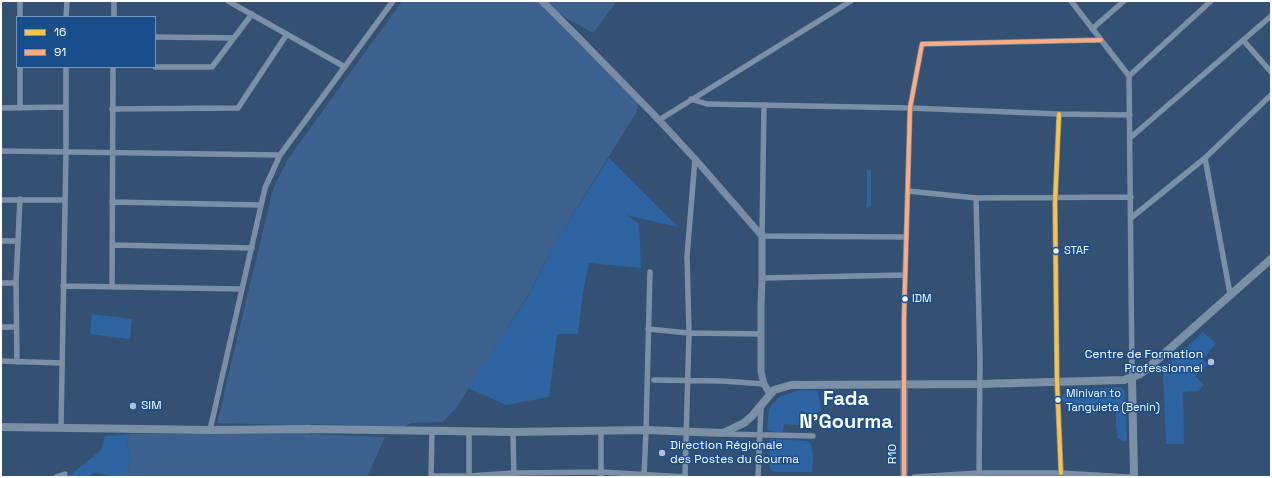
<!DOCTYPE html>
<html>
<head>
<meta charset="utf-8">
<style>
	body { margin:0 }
	#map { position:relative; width:1272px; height:478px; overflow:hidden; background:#345072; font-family:"Space Grotesk",sans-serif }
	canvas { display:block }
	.frame { position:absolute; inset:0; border:2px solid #fff; pointer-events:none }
	.legend { position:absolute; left:16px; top:16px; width:140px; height:52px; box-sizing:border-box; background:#194e8d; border:1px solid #7595bb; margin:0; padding:5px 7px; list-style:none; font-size:12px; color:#fff }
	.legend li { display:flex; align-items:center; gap:8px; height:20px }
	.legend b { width:20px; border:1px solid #7595bb }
</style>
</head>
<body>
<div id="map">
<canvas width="1272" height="478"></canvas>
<div class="frame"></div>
<ul class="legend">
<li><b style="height:5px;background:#fbc046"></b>16</li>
<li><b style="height:5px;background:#ffa980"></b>91</li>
</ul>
</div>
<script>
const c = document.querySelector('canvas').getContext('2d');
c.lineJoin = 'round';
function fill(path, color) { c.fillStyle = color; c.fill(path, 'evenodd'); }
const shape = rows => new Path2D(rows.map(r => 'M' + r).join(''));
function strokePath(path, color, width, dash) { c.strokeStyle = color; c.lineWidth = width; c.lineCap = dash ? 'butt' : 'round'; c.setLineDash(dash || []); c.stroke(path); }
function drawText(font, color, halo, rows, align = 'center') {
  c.font = font + ' "Space Grotesk",sans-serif'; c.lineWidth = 3; c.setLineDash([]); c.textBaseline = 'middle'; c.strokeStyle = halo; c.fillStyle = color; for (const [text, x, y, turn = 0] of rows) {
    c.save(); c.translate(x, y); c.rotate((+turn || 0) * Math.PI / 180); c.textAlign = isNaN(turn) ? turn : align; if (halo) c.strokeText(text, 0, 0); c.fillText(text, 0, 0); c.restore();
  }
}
fill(shape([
	[609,158,678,227,626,215,639,224,641,268,589,263,583,292,578,334,557,334,549,397,506,405,468,388,529,295,555,243],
	[867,170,871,170,871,206,867,208],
	[92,314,132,319,130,339,90,334],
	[1203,332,1216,343,1203,359,1207,365,1195,376,1204,385,1198,391,1183,392,1184,444,1166,444,1163,369],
	[1121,387,1125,391,1127,440,1124,442,1118,438,1116,426,1116,404,1064,405,1062,398,1065,391],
	[802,390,818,391,821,411,811,415,801,411,803,419,798,425,784,424,783,433,767,430,769,409,780,396],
	[129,434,127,444,131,459,129,467,126,474,119,477,111,477,100,473,93,473,89,477,68,477,101,450,105,436],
	[770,439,807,441,811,445,813,454,812,472,775,472,770,469]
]), '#2d65a3');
fill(shape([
	[402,1,617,1,593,33,552,10,639,100,636,113,555,243,529,294,456,408,443,422,411,423,403,427,311,424,310,434,385,437,367,477,119,477,126,474,129,467,131,459,127,444,129,434,286,433,287,425,217,423,273,189,288,159]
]), '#3d628f');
strokePath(shape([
	[228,1,345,67],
	[1071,1,1129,76,1132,378],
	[20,17,20,1],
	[66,17,67,1],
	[114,17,114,1],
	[1092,29,1124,1],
	[155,37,234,38],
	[1243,40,1271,72],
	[155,67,212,67,252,14],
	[1129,76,1211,1],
	[691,99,707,104,910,108,1059,114,1130,115],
	[764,105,762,236,906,237],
	[1,108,66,107],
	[20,108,20,67],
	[112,109,238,108,287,34],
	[1059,114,1055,204,1057,381,1061,473],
	[659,120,851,1],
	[1130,138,1271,16],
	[1,151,280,155],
	[1205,158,1230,294],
	[908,191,976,198,1131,197],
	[976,198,980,359,979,477],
	[1,200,65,200],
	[112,202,261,205],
	[1131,218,1205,158,1271,95],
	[1,241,18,241],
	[112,245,252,248],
	[762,278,905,275],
	[1,283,16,283],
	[63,286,242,289],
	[112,287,113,67],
	[1,327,16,327],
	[648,329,689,333,761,334],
	[1,361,62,363],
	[17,362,16,283,20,199],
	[654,380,722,381,764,384],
	[904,384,904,315,910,108,922,44,1101,40],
	[61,428,66,152,66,67],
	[210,430,265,188,280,155,393,1],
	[601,431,601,477],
	[513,432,514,477],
	[725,434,813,436],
	[431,476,469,476,514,473,601,472,685,477],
	[56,477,65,474],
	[431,477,432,432],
	[469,477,469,432],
	[644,477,646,430,650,272],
	[685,477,689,333,687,256,695,159],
	[758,477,761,406],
	[914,477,979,473,1061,473,1129,477]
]), '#7b90a6', 5.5);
strokePath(shape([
	[542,1,580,39,659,120,695,159,762,236,762,278,761,307,761,371,764,384,770,394],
	[904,477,904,384]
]), '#7a8ca5', 7);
strokePath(shape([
	[1132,378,1134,477],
	[1,427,210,430,310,429,513,432,646,430,723,433,744,423,752,416,774,390,791,385,980,384,1124,380,1140,374,1148,368,1271,259]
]), '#7c90a5', 8);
strokePath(shape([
	[1059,114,1055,204,1057,381,1061,473]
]), '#fbc046', 4);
strokePath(shape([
	[904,477,904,319,910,108,922,44,1101,40]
]), '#ffa980', 4);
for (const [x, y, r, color] of [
	[1056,251,3.5,"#fff"],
	[905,299,3.5,"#fff"],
	[1211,362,4,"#b8c2ce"],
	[1058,400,3.5,"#fff"],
	[133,406,4,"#b8c2ce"],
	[662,453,4,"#b8c2ce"]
]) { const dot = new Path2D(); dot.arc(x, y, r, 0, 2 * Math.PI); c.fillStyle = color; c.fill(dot); strokePath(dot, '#194e8d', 1.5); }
drawText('11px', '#fff', '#194e8d', [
	["STAF",1064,251],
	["IDM",912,299],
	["Minivan to",1066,394],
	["Tanguieta (Benin)",1066,408]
], 'left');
drawText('12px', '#fff', '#194e8d', [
	["Centre de Formation",1203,355,"right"],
	["Professionnel",1203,369,"right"],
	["SIM",141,406],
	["Direction Régionale",670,446],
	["des Postes du Gourma",670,460]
], 'left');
drawText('12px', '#fff', '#194e8d', [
	["R10",893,454,-90]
]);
drawText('bold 20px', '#fff', '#194e8d', [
	["Fada",846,400],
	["N'Gourma",846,423]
]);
</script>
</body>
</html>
